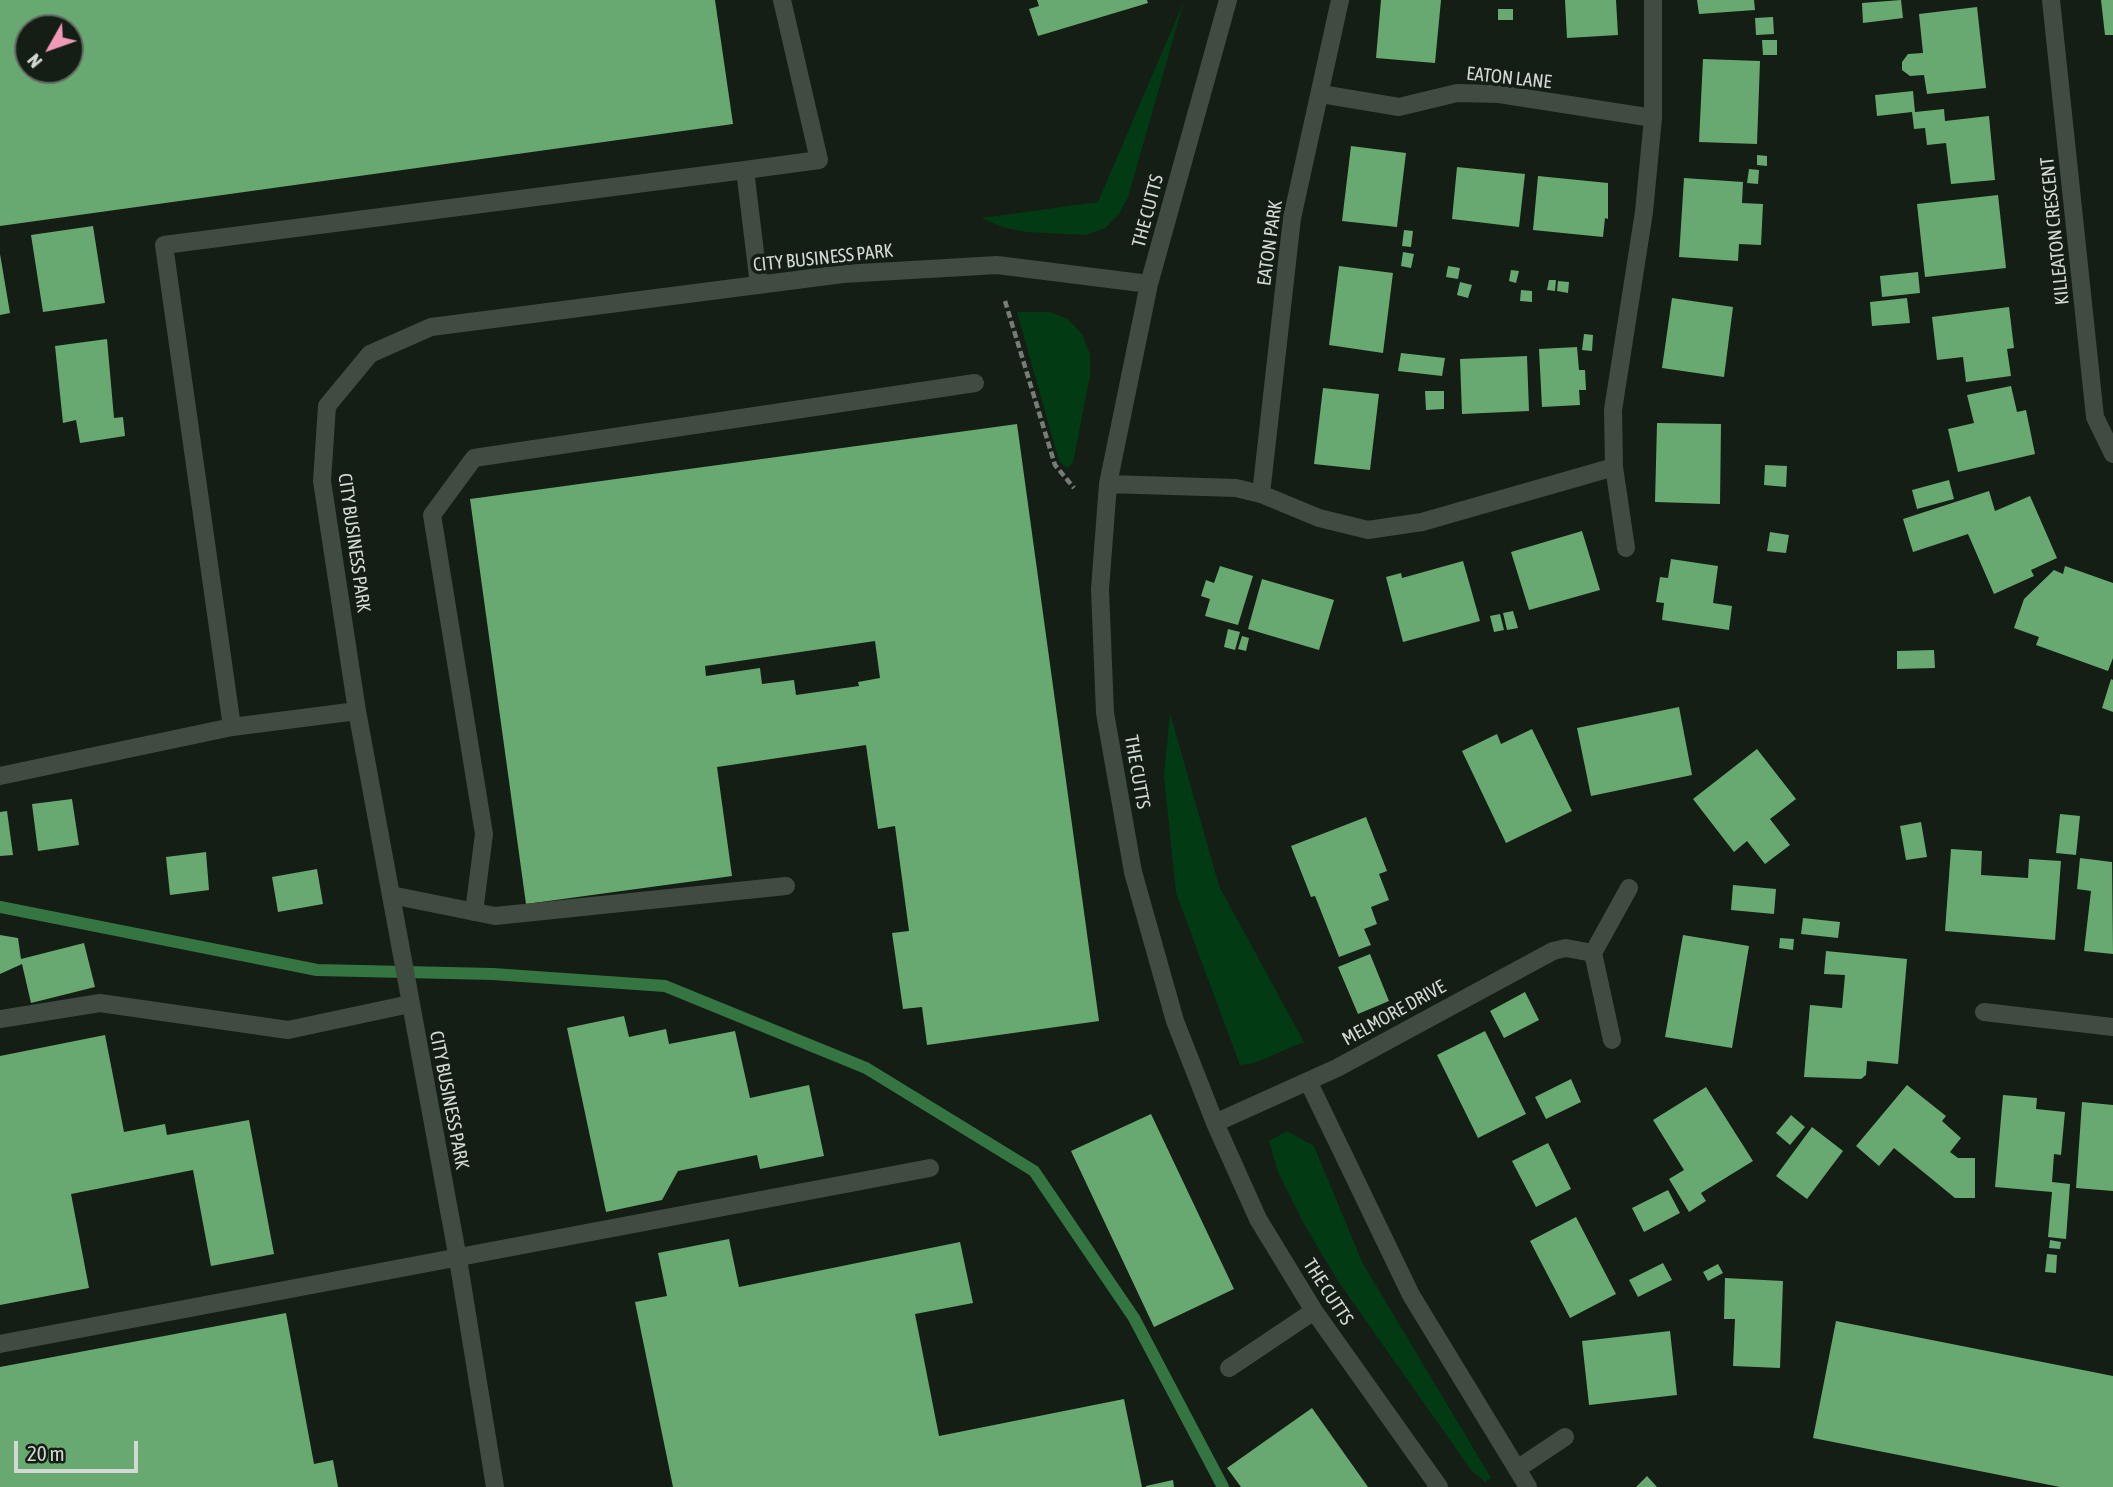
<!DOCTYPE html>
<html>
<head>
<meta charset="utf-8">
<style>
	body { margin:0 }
	#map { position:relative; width:2113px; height:1487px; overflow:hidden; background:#141e15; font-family:"Asap Condensed",sans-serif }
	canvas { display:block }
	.north { position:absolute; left:14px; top:14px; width:70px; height:70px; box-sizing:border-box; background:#141e15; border:2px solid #606861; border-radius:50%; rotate:230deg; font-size:19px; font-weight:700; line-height:28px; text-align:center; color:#d2d8d2 }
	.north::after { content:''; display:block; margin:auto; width:24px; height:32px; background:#f09ab7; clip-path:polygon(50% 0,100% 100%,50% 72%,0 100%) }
	.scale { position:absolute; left:14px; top:1441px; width:124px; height:32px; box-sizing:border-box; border:4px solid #d2d8d2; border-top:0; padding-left:9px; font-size:21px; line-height:24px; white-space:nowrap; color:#d2d8d2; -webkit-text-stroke:5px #141e15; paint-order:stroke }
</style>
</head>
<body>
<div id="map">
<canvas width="2113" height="1487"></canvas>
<div class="north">N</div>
<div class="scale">20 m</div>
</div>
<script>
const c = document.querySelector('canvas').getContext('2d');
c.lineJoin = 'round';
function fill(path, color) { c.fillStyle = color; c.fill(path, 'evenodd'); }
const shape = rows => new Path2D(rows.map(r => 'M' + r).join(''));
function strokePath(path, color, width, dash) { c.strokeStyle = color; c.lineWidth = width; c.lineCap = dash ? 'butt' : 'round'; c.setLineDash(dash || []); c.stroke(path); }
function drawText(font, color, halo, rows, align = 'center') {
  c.font = font + ' "Asap Condensed",sans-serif'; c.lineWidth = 7; c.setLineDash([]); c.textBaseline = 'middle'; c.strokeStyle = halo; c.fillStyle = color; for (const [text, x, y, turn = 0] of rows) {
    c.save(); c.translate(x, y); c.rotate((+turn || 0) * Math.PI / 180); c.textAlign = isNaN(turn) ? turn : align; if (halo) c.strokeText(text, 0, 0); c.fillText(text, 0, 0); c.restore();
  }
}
fill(shape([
	[1184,1,1128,197,1119,214,1105,228,1086,235,1027,232,1005,228,981,218,1098,202],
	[1017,312,1050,312,1068,319,1082,334,1090,354,1090,376,1073,463,1067,468,1059,461],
	[1170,713,1219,886,1304,1042,1254,1063,1240,1065,1176,893,1164,776],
	[1287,1131,1314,1146,1362,1262,1491,1478,1485,1482,1471,1470,1338,1281,1304,1224,1278,1172,1269,1141]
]), '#023b13');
strokePath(shape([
	[0,907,317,970,493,974,665,986,866,1068,1034,1171,1134,1318,1223,1487]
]), '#357541', 12);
fill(shape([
	[0,0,715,0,733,124,0,226],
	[28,28,70,28,70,70,28,70],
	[1037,0,1147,0,1148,3,1038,36,1029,9,1039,6],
	[1381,0,1441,0,1435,63,1376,58],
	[1565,0,1616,0,1618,35,1567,38],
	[1697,0,1754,0,1755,10,1699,14],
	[1901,0,1903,18,1863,23,1862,3],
	[2101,0,2113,0,2113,35,2105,35],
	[1977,7,1986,88,1927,94,1924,75,1910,76,1902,70,1902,62,1908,54,1923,53,1919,14],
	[1498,9,1513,9,1513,20,1498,20],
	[1773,17,1774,34,1756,35,1755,18],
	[1762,40,1777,40,1777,55,1763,55],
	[1703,59,1760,61,1757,144,1699,142],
	[1913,91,1915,112,1944,109,1945,121,1989,116,1995,180,1951,184,1946,143,1927,145,1925,128,1914,129,1912,112,1877,116,1875,95],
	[1351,146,1406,153,1397,227,1342,221],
	[1757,155,1767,156,1767,166,1757,165],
	[1457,167,1525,174,1519,227,1452,219],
	[1749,169,1759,170,1758,184,1747,183],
	[1538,176,1608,183,1608,219,1605,218,1603,237,1533,230],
	[1684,178,1743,182,1742,203,1763,204,1761,245,1739,244,1738,261,1679,257],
	[1998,195,2006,268,1925,277,1917,204],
	[93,226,105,303,43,312,31,235],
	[1404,230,1413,231,1411,247,1402,246],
	[1403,252,1414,254,1411,268,1401,266],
	[0,254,10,313,0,315],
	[1339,266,1393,273,1383,353,1329,345],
	[1448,266,1460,268,1458,279,1446,277],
	[1511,270,1519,271,1516,283,1509,281],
	[1918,272,1920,293,1882,297,1880,276],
	[1549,280,1556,280,1555,291,1547,290],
	[1558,281,1569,282,1568,293,1557,291],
	[1460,282,1472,285,1468,298,1457,295],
	[1521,290,1532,291,1532,302,1520,301],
	[1672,298,1733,307,1724,377,1662,368],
	[1907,298,1910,323,1872,326,1870,302],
	[2009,307,2014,348,2007,349,2011,376,1966,382,1963,357,1937,360,1932,317],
	[1584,334,1593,335,1592,351,1582,350],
	[107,339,114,418,123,417,125,436,80,443,76,420,63,423,55,346],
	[1577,347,1579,370,1585,370,1586,390,1579,390,1580,405,1542,407,1539,349],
	[1401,353,1445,358,1442,376,1398,371],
	[1527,356,1529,411,1462,414,1460,359],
	[2011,386,2017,412,2026,410,2035,454,1958,472,1948,429,1974,423,1967,395],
	[1323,388,1379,394,1370,470,1314,464],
	[1425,391,1444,391,1444,409,1426,410],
	[1657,423,1721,424,1720,504,1655,502],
	[1017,424,1099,1021,927,1045,922,1007,903,1009,892,933,909,931,895,826,878,829,866,745,717,767,732,876,526,904,470,499],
	[875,641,880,678,858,682,859,686,796,695,794,680,762,684,760,668,706,676,705,666],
	[1765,465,1787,466,1786,487,1764,485],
	[1949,480,1954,499,1917,509,1912,490],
	[1989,491,1995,511,2030,496,2057,558,2031,570,2034,576,1994,594,1968,534,1913,552,1903,519],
	[1582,531,1600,590,1529,610,1511,552],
	[1770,532,1789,535,1786,553,1767,551],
	[1671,559,1718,566,1713,603,1732,606,1729,630,1662,620,1664,603,1656,602,1660,577,1668,578],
	[1463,561,1480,621,1403,642,1386,577,1401,573,1402,578],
	[1220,566,1253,576,1238,625,1205,616,1210,599,1201,596,1206,580,1214,583],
	[2065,566,2113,583,2113,658,2108,671,2036,645,2039,637,2014,628,2024,599,2054,570,2063,574],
	[1262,579,1334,600,1319,650,1248,629],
	[1513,611,1518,628,1507,630,1503,613],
	[1500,614,1504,630,1494,632,1490,616],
	[1228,629,1240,632,1235,650,1224,647],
	[1242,636,1249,638,1246,651,1238,649],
	[1934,650,1935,668,1897,669,1897,651],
	[2111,679,2113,680,2113,712,2102,708],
	[1679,707,1692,775,1591,796,1577,728],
	[1532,729,1572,811,1506,843,1462,751,1497,734,1501,744],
	[1757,749,1796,799,1770,819,1790,845,1765,864,1747,841,1734,852,1693,799],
	[72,799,79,845,38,851,32,804],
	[7,811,13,855,0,856,0,812],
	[2060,814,2080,816,2076,855,2056,853],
	[1366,817,1387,871,1379,874,1389,900,1371,907,1377,924,1364,929,1371,945,1339,957,1315,896,1311,897,1291,846],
	[1921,822,1927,857,1906,860,1900,826],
	[1951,849,1982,851,1981,875,2028,878,2029,859,2061,861,2055,940,1945,931],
	[206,852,209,890,170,895,166,857],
	[2080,858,2112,862,2113,954,2084,951,2091,891,2077,889],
	[317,869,323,904,278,912,272,877],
	[1733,885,1776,889,1774,914,1731,910],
	[1803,918,1840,922,1838,938,1801,934],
	[0,935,18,938,21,959,84,943,95,987,31,1003,22,964,0,974],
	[1683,935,1749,946,1732,1048,1665,1037],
	[1780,938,1794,939,1793,950,1779,948],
	[1826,951,1907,959,1898,1064,1867,1061,1866,1075,1861,1079,1804,1077,1810,1005,1842,1008,1845,975,1824,974],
	[1370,954,1389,1001,1358,1014,1338,967],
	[1525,992,1539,1020,1504,1038,1490,1011],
	[624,1016,629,1037,666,1029,669,1044,735,1031,750,1098,809,1085,824,1156,760,1169,757,1155,678,1171,662,1200,606,1212,567,1028],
	[1485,1031,1526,1114,1478,1138,1437,1055],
	[105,1035,124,1132,165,1124,167,1135,249,1120,274,1254,211,1266,193,1170,71,1194,89,1288,0,1305,0,1056],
	[1571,1079,1581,1102,1546,1119,1535,1097],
	[1907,1085,1946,1116,1942,1121,1961,1138,1950,1152,1958,1158,1975,1158,1975,1198,1955,1198,1894,1148,1879,1166,1856,1146],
	[1706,1087,1753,1161,1701,1193,1706,1201,1689,1212,1669,1179,1684,1170,1653,1120],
	[2003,1095,2037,1098,2036,1109,2065,1112,2061,1155,2054,1154,2052,1182,2070,1184,2066,1239,2048,1237,2052,1192,1995,1187],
	[2082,1102,2113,1105,2113,1191,2076,1188],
	[1151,1114,1234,1289,1154,1327,1071,1151],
	[1791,1115,1805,1127,1790,1145,1776,1133],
	[1812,1127,1843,1151,1807,1199,1776,1176],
	[1548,1143,1571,1189,1536,1207,1512,1161],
	[1668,1190,1680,1213,1644,1232,1632,1208],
	[1576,1217,1616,1294,1570,1318,1530,1241],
	[729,1239,739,1287,960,1242,973,1303,915,1314,939,1436,1124,1399,1142,1487,673,1487,635,1302,667,1296,658,1253],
	[2050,1240,2061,1242,2060,1249,2049,1248],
	[2047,1254,2057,1255,2056,1273,2045,1272],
	[1663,1263,1672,1280,1638,1297,1629,1280],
	[1718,1264,1723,1273,1708,1281,1703,1272],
	[1725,1278,1783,1281,1780,1368,1733,1366,1735,1319,1724,1319],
	[286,1313,314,1464,333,1460,338,1487,0,1487,0,1367],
	[1836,1321,2113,1376,2113,1487,2060,1487,1813,1438],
	[1670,1331,1677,1395,1589,1405,1582,1341],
	[1312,1408,1368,1487,1241,1487,1227,1468],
	[1647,1476,1657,1487,1636,1487],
	[1173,1480,1174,1487,1146,1487,1146,1486]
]), '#68a971');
strokePath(shape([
	[1005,301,1055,465,1074,488]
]), '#757d76', 4.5, [7, 3.5]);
strokePath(shape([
	[1228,0,1149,284,1108,484,1100,589,1105,713,1133,872,1175,1021,1215,1123,1258,1219,1314,1311,1439,1487],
	[2051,0,2095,417,2113,454],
	[1321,94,1399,107,1457,93,1499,94,1653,118],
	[745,170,819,160,782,0],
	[1108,484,1236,488,1261,494,1319,518,1368,530,1422,522,1614,467],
	[1261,494,1292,218,1340,0],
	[1626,548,1614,467,1613,410,1644,212,1653,118,1653,0],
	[232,727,164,245,745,170,759,285],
	[0,776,232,727,357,711],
	[391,895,495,916,786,886],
	[474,912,484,834,432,515,474,458,975,383],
	[1984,1012,2113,1027],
	[0,1019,100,1003,288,1030,410,1004],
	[1612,1040,1593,953,1629,888],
	[1308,1081,1411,1295,1528,1487],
	[1215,1123,1337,1068,1553,951,1566,948,1593,953],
	[0,1344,930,1168],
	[1229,1368,1314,1311],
	[1517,1469,1565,1437],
	[495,1487,458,1259,357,711,322,481,327,406,370,354,431,327,843,274,997,265,1149,284]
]), '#404c41', 18);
drawText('19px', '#d2d8d2', '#141e15', [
	["EATON LANE",1509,78,6],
	["THE CUTTS",1148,211,-75],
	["KILLEATON CRESCENT",2055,231,-96],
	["EATON PARK",1270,243,-82],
	["CITY BUSINESS PARK",823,258,-6],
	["CITY BUSINESS PARK",354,543,82],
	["THE CUTTS",1137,772,80],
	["MELMORE DRIVE",1394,1013,-29],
	["CITY BUSINESS PARK",449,1100,79],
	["THE CUTTS",1328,1292,57]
]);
</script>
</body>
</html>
